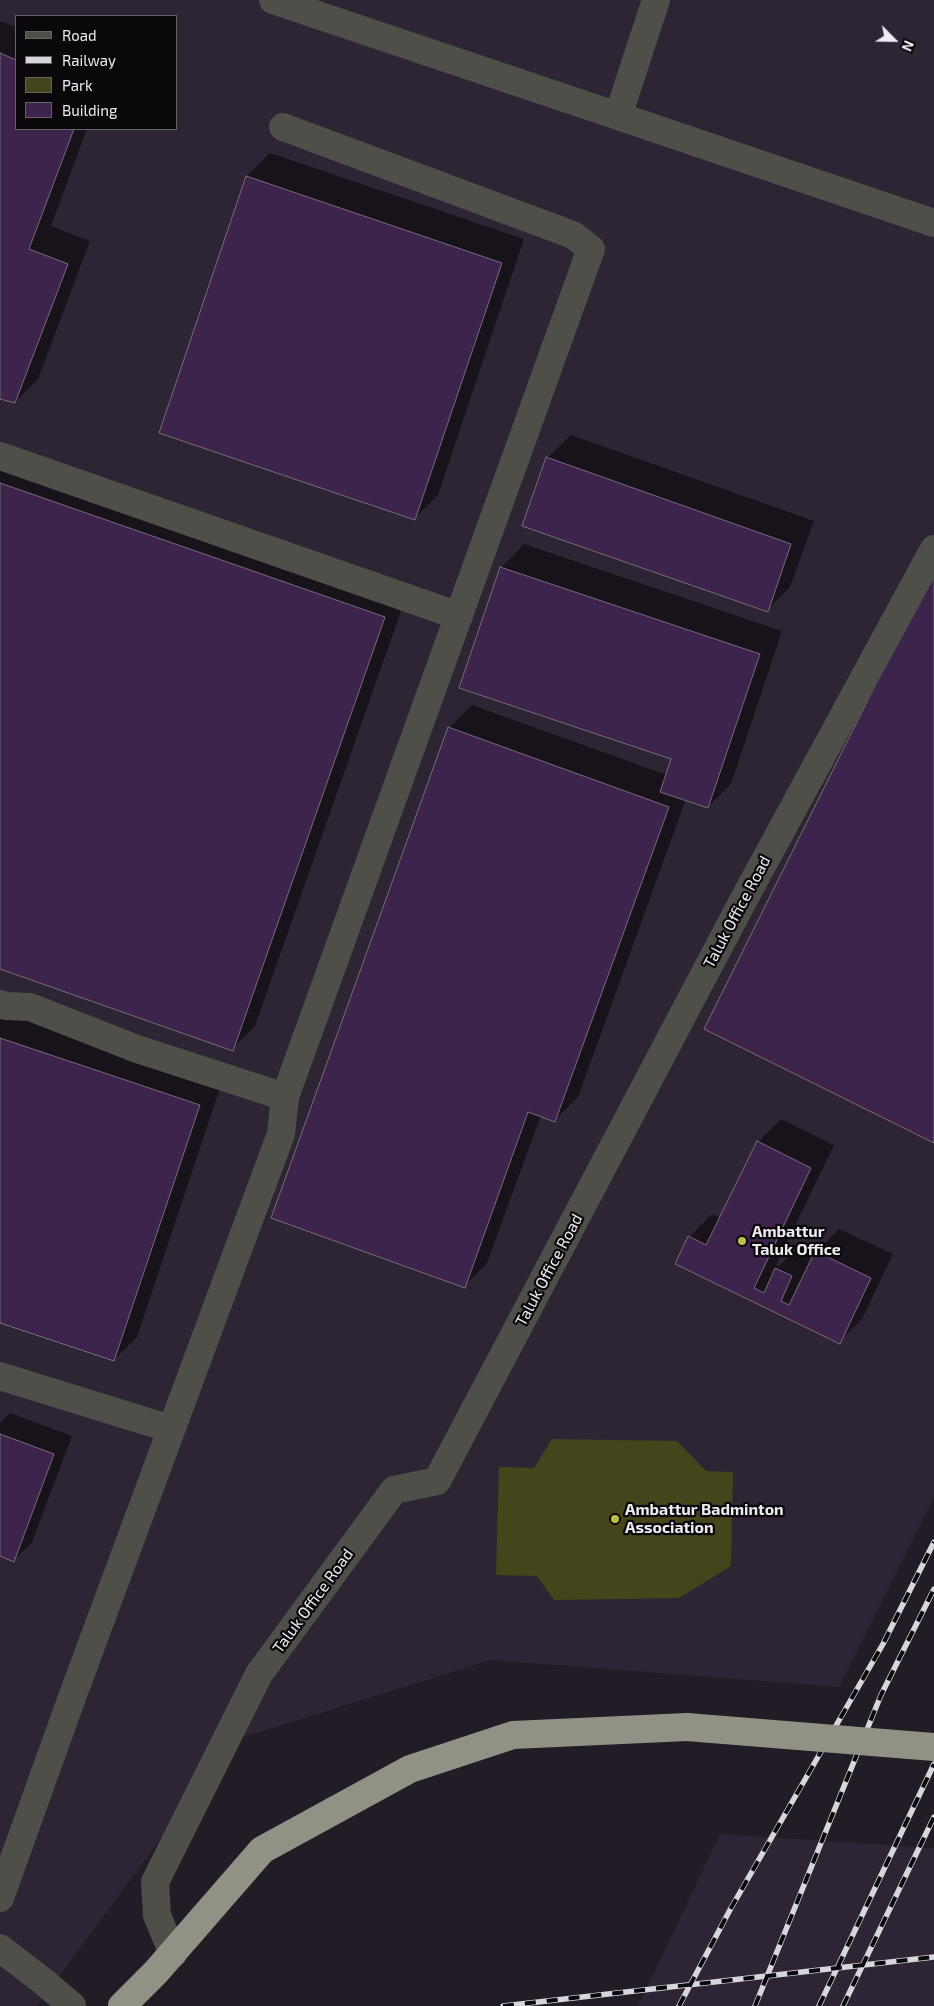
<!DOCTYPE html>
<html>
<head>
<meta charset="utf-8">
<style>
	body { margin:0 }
	#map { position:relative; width:934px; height:2006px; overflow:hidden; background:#211c25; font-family:"Exo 2",sans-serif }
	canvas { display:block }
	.legend { position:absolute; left:15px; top:15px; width:162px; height:115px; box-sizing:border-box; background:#0a080b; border:1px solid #666367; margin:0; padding:6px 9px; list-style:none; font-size:15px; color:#efebf1 }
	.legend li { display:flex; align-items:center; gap:10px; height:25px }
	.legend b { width:25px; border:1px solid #666367 }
	.north { position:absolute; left:869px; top:15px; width:50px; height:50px; -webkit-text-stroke:4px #0a080b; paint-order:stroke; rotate:113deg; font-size:14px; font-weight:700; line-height:20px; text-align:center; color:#efebf1 }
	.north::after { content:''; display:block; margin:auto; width:18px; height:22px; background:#efebf1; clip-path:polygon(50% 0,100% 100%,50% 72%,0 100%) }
</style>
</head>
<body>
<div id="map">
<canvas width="934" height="2006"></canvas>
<ul class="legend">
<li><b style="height:6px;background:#4f4f4a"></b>Road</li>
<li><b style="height:6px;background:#d9d5dc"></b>Railway</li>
<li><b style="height:14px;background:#45451c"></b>Park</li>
<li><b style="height:14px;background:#3d244c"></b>Building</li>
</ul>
<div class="north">N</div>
</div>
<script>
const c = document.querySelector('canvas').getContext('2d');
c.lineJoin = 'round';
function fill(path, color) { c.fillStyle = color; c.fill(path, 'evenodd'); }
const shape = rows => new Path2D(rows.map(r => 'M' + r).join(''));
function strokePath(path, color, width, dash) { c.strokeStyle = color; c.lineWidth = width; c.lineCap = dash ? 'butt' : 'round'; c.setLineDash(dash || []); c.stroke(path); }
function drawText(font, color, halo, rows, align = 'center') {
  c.font = font + ' "Exo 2",sans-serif'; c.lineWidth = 4.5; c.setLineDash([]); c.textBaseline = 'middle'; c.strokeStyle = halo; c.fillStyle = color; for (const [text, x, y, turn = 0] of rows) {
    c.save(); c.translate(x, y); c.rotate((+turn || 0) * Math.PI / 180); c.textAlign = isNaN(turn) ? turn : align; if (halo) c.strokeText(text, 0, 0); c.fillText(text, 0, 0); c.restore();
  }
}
fill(shape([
	[0,0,934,0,934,1497,839,1687,491,1660,234,1740,37,2006,0,2006],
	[16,16,176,16,176,129,16,129],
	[720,1834,934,1848,934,2006,638,2006]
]), '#2d2533');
fill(shape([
	[552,1439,677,1441,706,1471,733,1472,731,1566,679,1598,554,1600,537,1576,496,1575,499,1467,534,1468]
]), '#45451c');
fill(shape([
	[0,21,16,27,16,129,87,129,51,226,90,241,38,379,15,402,0,397],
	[270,153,524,239,438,495,415,518,160,432,247,176],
	[571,435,814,521,790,587,767,610,547,458],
	[0,452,407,594,255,1026,232,1049,0,968],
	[524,544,782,631,731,784,708,807,686,799,578,1097,555,1120,541,1115,487,1263,464,1286,449,728,472,705,667,775,672,758,501,568],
	[0,1008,222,1082,137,1337,114,1360,0,1322],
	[781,1119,834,1145,776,1265,779,1266,799,1246,815,1253,839,1229,893,1254,862,1319,839,1342,676,1264,689,1237,712,1214,721,1218,758,1142],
	[10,1413,72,1436,32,1542,14,1560,0,1555,0,1423]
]), '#0007');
const building = shape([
	[0,53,16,60,16,129,74,129,29,249,68,264,15,403,0,399,0,53],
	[246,176,502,263,415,520,159,433,246,176],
	[546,457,791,544,768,612,522,526,546,457],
	[0,483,385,617,233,1051,0,969,0,483],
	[500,567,760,654,708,808,660,792,671,759,459,688,500,567],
	[932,571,934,572,934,1143,704,1029,932,571],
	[448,727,669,807,555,1122,528,1112,465,1288,271,1218,448,727],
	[0,1038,200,1105,114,1361,0,1323,0,1038],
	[757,1141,811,1168,754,1288,764,1293,775,1268,792,1276,781,1301,789,1305,815,1251,871,1278,840,1344,675,1264,688,1236,706,1245,757,1141],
	[0,1434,54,1454,14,1562,0,1556,0,1434]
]);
fill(building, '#3d244c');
strokePath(building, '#756e79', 1);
strokePath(shape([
	[273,0,618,116,656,0],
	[618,116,934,223],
	[0,456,459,616],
	[0,1004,6,1006,30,1007,137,1049,285,1097],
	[0,1376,171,1429],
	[0,1898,71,1700,281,1134,285,1097,591,249,573,235,283,127],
	[0,1948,44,1982,72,2006],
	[173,1954,157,1915,155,1882,259,1674,394,1490,437,1481,744,899,934,549]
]), '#4f4f4a', 28);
strokePath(shape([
	[122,2006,156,1972,262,1850,410,1769,513,1735,687,1727]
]), '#919286', 28);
const rail = shape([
	[503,2006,934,1957],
	[679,2006,731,1908,883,1644,934,1542],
	[755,2006,881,1695,934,1589],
	[819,2006,934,1764],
	[843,2006,934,1817]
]);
strokePath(rail, '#d9d5dc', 5.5);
strokePath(rail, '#0a080b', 4, [11]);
strokePath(shape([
	[687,1727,934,1747]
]), '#919286', 28);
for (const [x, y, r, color] of [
	[742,1241,5,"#bebe42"],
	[615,1519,5,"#bebe42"]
]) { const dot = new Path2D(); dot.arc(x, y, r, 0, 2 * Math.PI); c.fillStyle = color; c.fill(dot); strokePath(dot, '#0a080b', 2); }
drawText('16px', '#efebf1', '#0a080b', [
	["Taluk Office Road",737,912,-62],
	["Taluk Office Road",549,1270,-62],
	["Taluk Office Road",313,1601,-54]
]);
drawText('bold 16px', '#efebf1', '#0a080b', [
	["Ambattur",752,1232],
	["Taluk Office",752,1250],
	["Ambattur Badminton",625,1510],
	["Association",625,1528]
], 'left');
</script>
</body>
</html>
